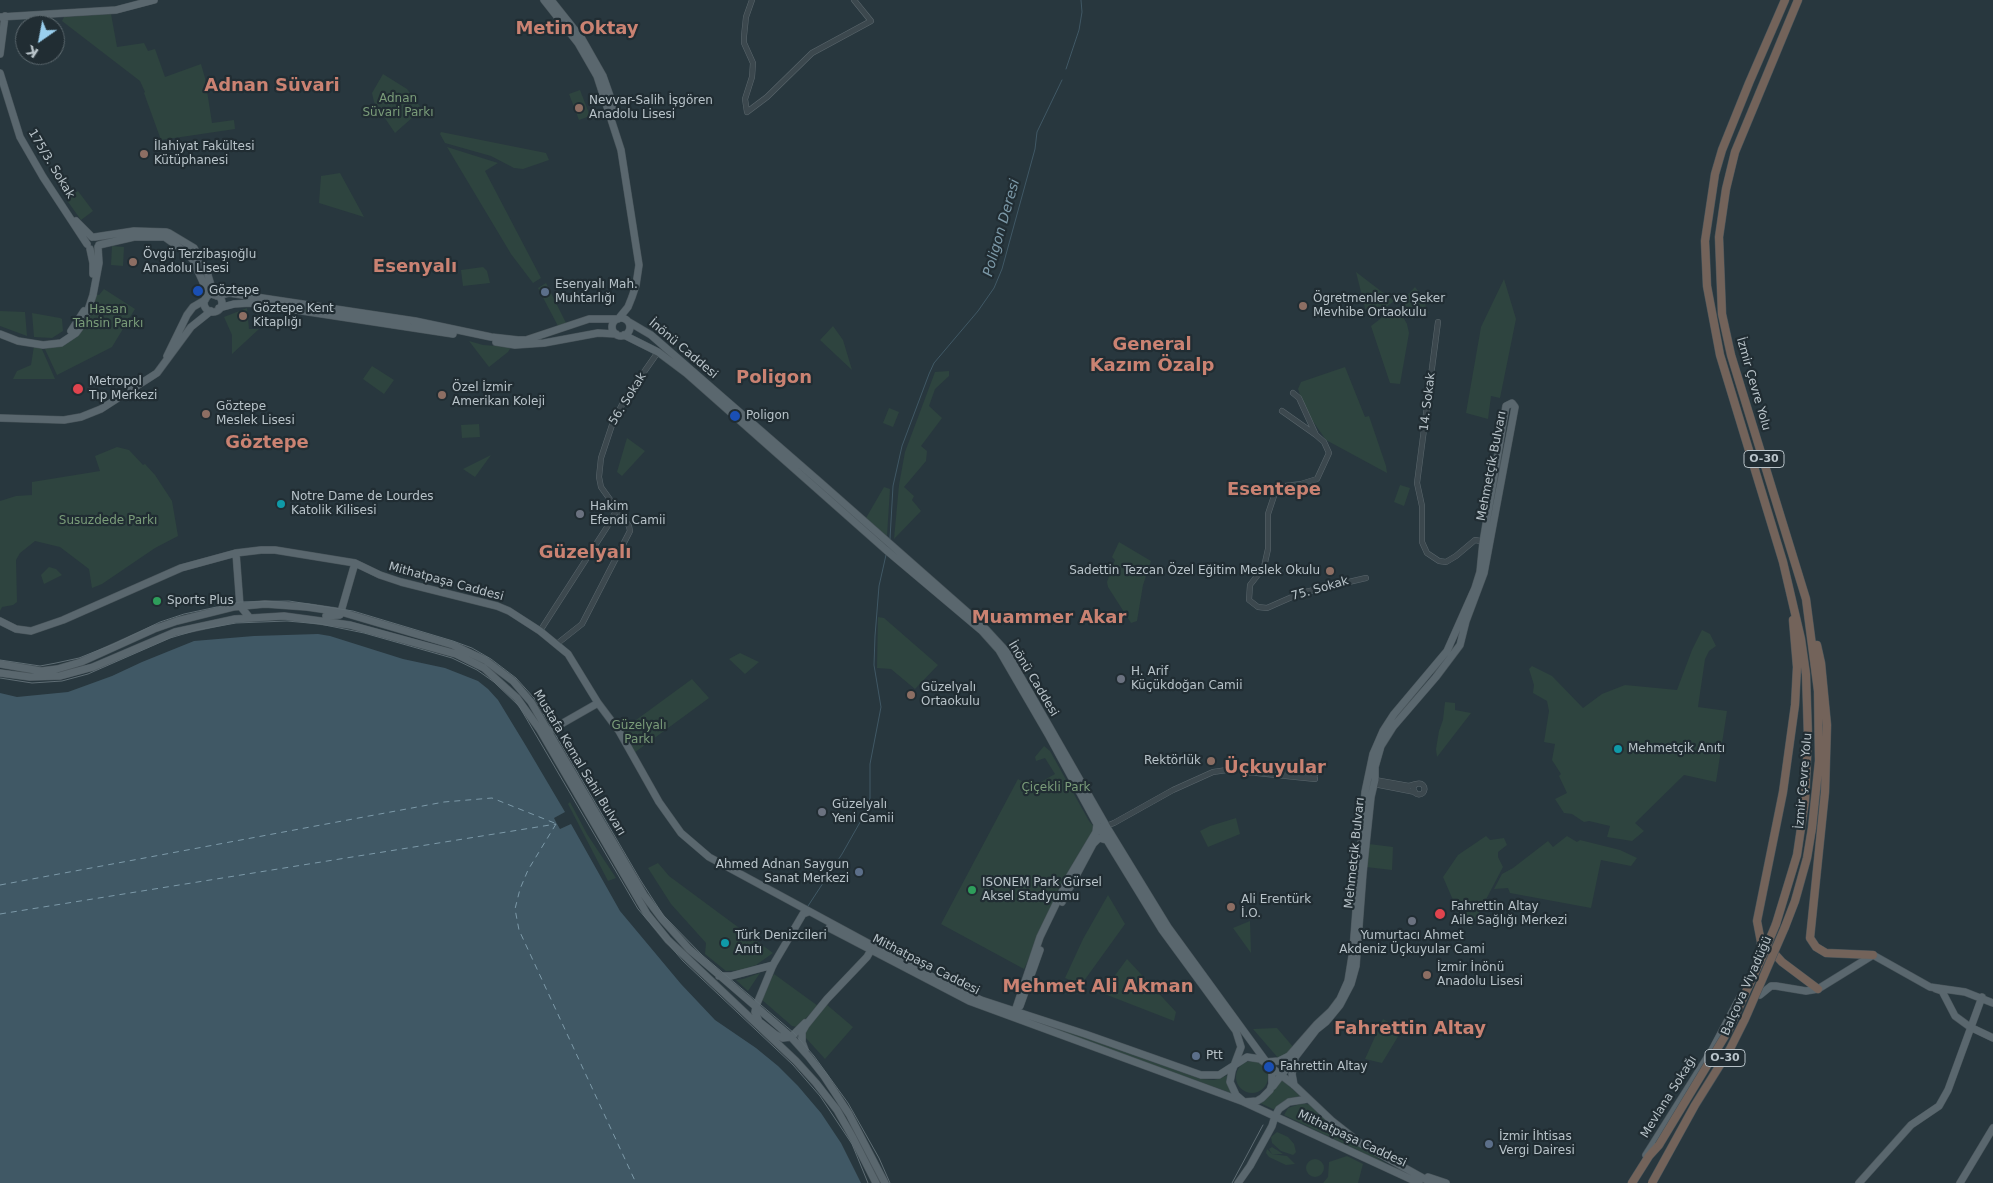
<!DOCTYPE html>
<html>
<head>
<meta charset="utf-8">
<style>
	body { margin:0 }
	#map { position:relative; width:1993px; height:1183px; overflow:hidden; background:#28373e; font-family:"DejaVu Sans",sans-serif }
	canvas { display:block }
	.north { position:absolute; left:15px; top:15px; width:50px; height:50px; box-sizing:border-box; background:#212d33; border:1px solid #5d696f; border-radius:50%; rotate:213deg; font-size:14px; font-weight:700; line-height:20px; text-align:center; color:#b8c3c9 }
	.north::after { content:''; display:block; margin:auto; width:18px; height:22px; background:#99ceed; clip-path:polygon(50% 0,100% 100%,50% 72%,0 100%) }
</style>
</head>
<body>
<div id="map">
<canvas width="1993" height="1183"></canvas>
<div class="north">K</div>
</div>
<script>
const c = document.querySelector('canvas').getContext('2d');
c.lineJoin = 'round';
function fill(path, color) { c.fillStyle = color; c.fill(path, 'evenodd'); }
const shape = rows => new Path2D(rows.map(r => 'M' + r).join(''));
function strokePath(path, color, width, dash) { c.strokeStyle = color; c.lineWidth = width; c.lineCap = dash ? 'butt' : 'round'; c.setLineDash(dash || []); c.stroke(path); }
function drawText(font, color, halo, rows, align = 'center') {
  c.font = font + ' "DejaVu Sans",sans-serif'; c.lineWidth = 4.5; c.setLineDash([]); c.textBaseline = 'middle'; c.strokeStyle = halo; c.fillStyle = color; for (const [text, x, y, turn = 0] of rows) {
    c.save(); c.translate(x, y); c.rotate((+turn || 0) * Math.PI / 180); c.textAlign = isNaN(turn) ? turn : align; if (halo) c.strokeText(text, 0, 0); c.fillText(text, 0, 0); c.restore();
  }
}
fill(shape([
	[111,14,117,47,144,43,148,51,155,49,165,77,201,64,205,78,212,123,234,120,235,129,161,140,144,93,145,92,140,81,62,21,64,17],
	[383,74,407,89,422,109,395,133,374,102,372,93],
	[580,90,590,116,579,120,569,94],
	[441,132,546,153,549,160,523,169,514,168,491,156,445,143,440,134],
	[447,147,498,163,485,171,541,278,533,283,511,254],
	[340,173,364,217,319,203,321,176],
	[78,191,93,211,81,220,66,199],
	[112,246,124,247,123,266,111,265],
	[483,267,487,271,490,283,463,286,461,270],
	[1356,272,1394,301,1370,319,1365,308],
	[1504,279,1516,319,1500,398,1491,396,1488,419,1466,413,1481,327],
	[546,283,566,323,558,326,538,288],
	[1415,287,1421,295,1429,313,1412,319,1402,301],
	[104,289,135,309,112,347,57,375,44,347,68,341,94,294,99,295],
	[1397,306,1407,324,1409,333,1400,384,1390,383,1371,326],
	[247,308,249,329,259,329,232,354,232,335,224,317],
	[0,311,25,312,27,336,0,326],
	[32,313,60,318,62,319,63,331,52,338,34,337],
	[833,326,843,340,852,370,820,340],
	[469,341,483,345,511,347,508,352,489,367],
	[34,346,41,347,55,379,13,379,17,371,31,365],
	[372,366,394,380,384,394,363,379],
	[1345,367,1365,417,1369,416,1386,466,1387,473,1326,440,1312,420,1303,403,1298,389,1301,382],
	[949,371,949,376,935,389,929,406,942,418,921,446,927,451,926,461,904,487,914,496,912,500,921,511,894,539,899,485,905,452,935,372],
	[889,408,899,412,893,427,883,423],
	[479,424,480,437,462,438,461,425],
	[627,438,645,451,622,476,617,472],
	[117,447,129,450,143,465,145,464,155,475,172,501,178,536,155,548,102,584,92,588,89,569,60,547,35,541,20,553,16,560,17,602,13,605,2,607,0,611,0,501,16,496,32,495,32,482,100,471,95,456],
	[491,455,475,477,463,469],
	[1400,485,1410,488,1404,506,1394,502],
	[884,487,890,489,887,536,866,518],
	[1119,542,1151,561,1143,585,1137,621,1131,623,1108,587,1107,582,1115,560,1112,557],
	[49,567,56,569,62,575,44,584,41,575],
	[878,617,884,618,938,665,915,689,891,669,877,668],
	[1702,630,1710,634,1716,646,1709,651,1705,659,1698,707,1727,711,1716,782,1684,775,1635,823,1644,831,1632,841,1607,837,1610,826,1589,821,1584,822,1572,814,1564,813,1555,799,1567,793,1559,776,1561,774,1552,760,1555,744,1544,742,1549,711,1547,701,1533,693,1534,685,1529,669,1532,666,1552,676,1583,708,1602,694,1625,685,1677,690,1692,650],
	[740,653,759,662,745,674,729,659],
	[692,679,709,698,634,753,621,731],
	[1445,702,1455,703,1455,710,1471,713,1437,757,1436,749,1439,731,1443,720],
	[1044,746,1050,751,1089,821,1097,830,1064,885,1024,969,941,924,1018,779,1032,787,1055,774,1045,758,1036,761,1035,757],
	[570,802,587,834,616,878,608,881,568,804],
	[1236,818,1240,834,1208,847,1200,831,1210,826],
	[1486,836,1490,840,1504,838,1507,845,1498,852,1498,857,1503,867,1471,928,1459,914,1443,877,1458,855],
	[1567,836,1577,842,1580,840,1620,850,1637,858,1631,866,1601,860,1591,908,1510,893,1508,888,1494,889,1502,874,1513,868,1548,841,1553,847],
	[1369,844,1393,847,1392,870,1366,867],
	[658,863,669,876,773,953,756,965,743,970,726,971,705,954,706,943,671,904,648,868],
	[1108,895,1125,924,1081,985,1065,978,1083,939],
	[1250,921,1251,953,1233,928],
	[1127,959,1176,1012,1174,1021,1102,993],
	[760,973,748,991,736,980,743,979],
	[774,974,818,1006,797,1027,792,1026,761,999],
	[826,1004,853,1027,825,1059,805,1037,807,1027],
	[1020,1015,1201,1079,1214,1080,1229,1075,1228,1083,1231,1093,1019,1017],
	[1383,1019,1402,1030,1382,1063,1365,1059],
	[1277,1028,1294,1048,1279,1059,1253,1029],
	'1236 1077a16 16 0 1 1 32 0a16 16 0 1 1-32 0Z',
	[1282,1080,1300,1096,1285,1100,1275,1110,1260,1103],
	[1303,1103,1310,1105,1333,1127,1359,1146,1392,1167,1284,1115,1288,1108],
	[1277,1132,1288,1137,1294,1144,1296,1152,1293,1155,1281,1151,1272,1143,1271,1137],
	[1272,1147,1283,1154,1272,1154,1287,1156,1295,1164,1286,1165,1269,1157,1266,1153,1267,1149,1272,1154,1269,1149],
	[1347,1156,1363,1164,1358,1183,1323,1183,1328,1177,1329,1162],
	'1306 1168a9 9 0 1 1 18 0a9 9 0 1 1-18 0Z'
]), '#2e443f');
fill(shape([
	[318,634,330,636,403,659,445,668,478,681,488,689,498,700,526,746,565,812,554,818,557,824,560,829,571,824,620,911,681,984,715,1020,756,1048,778,1066,798,1086,821,1113,841,1143,861,1183,0,1183,0,693,17,697,68,692,112,676,142,662,194,641,254,636]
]), '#405865');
strokePath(shape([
	[1066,69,1079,30,1082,12,1081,0],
	[890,539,893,486,902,446,929,374,934,363,978,311,994,288,1002,269,1035,149,1037,132,1062,80],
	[808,906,842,854,867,810,870,798,870,764,881,707,874,665,875,636,879,586,886,555]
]), '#405865', 1);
strokePath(shape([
	[556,824,528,870,520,889,515,909,519,930,636,1183],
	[0,885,444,802,492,798,557,824],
	[0,914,556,824]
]), '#7c99a8', 1, [6, 5]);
const minor = shape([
	[747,112,767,97,812,53,871,21,854,0],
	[747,112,745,99,752,77,753,63,744,43,744,36,746,17,752,0],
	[1438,322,1417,483,1422,506,1422,542,1427,553,1439,561,1446,562,1456,556,1475,540,1486,542],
	[1293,393,1299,398,1316,435,1324,442,1329,453,1317,479,1301,484,1277,487,1268,514,1268,549,1264,567,1250,585,1249,600,1258,607,1267,608,1301,593,1366,578],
	[1282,411,1316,435],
	[540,631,607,527,615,513,615,506],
	[558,643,582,624,630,531,629,526,601,487,599,477,601,458,613,422,625,399,658,352],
	[1243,769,1247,772,1315,779],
	[1375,780,1409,786,1416,784],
	'1413.5 789a5.5 5.5 0 1 1 11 0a5.5 5.5 0 1 1-11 0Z',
	[1374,784,1415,792],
	[1106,826,1114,823,1173,790,1213,772,1248,767,1315,775]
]);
const major = shape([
	[544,0,578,43,597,76,621,150,639,265,636,285,632,297,628,307,619,318],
	[551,0,582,39,603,76,610,96,615,114],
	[0,17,116,10,154,0],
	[0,54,5,16],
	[0,73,20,137,43,177,87,244],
	[76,221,92,237],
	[169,233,194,248,207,272,214,295],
	[95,237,134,231,166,232],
	[166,238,184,251,193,260,203,282,206,298],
	[99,245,134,237,165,237],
	[90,249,93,263,93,274],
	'204 303a9 9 0 1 1 18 0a9 9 0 1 1-18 0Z',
	[217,296,229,293,415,321,491,337,518,340,526,340,589,319,618,319],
	[219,308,234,304,250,303,453,334],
	'612 327a9 9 0 1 1 18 0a9 9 0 1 1-18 0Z',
	[71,331,84,311],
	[0,334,18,341,43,345,61,343,76,333,84,322,93,295,99,263,98,247],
	[624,335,658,352,686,373,886,550,982,631,999,650,1049,736,1097,824,1162,930,1236,1031,1241,1047,1232,1071,1230,1082,1236,1095,1244,1102,1257,1101,1262,1098,1270,1090,1272,1084,1272,1072,1270,1067,1168,927,1108,829,1006,651,982,625,821,483,651,335,629,322],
	[496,342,515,345,544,343,598,333,616,334],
	[167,356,187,315,193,307,205,300],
	[0,418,64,420,81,417,101,409,157,373,191,327,211,311],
	[236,553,240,606,250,618],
	[326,616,340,615,355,563],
	[0,621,16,629,31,631,63,620,181,568,236,553,261,550,275,550,355,563,380,575,401,582,497,606,509,611,540,631,568,654,598,703,619,731,659,802,681,833,709,857,916,969,981,1000,1085,1034,1201,1075,1219,1075,1247,1057,1260,1059,1294,1085,1332,1121,1360,1143,1432,1183],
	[0,664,41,671,57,669,81,662,154,629,177,621,233,607,265,604,307,607,341,612,453,645,485,660,513,681,531,702,644,895,662,919,689,949,791,1037,809,1057,824,1076,849,1114,885,1183],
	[0,673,30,677,60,676,93,667,175,632,235,619,284,616,350,625,456,654,484,668,517,698,540,730,647,914,668,940,796,1061,816,1083,837,1110,853,1138,876,1183],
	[549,731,598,703],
	[1062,902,1093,844,1099,838,1106,840],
	[829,928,969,1001,1244,1102,1419,1183],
	[719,976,731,976,773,965],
	[1936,989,1942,991,1955,1016,1970,1027,1993,1038],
	[1760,995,1771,986,1776,986,1806,991,1818,989,1873,955,1930,987,1965,992,1993,1003],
	[1020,1006,1040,950],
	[1014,1014,1040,937,1068,879,1096,832,1097,824],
	[761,1023,776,1035,783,1038,791,1037,805,1023],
	[760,1024,755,1012,756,1006,773,965,803,914,808,912],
	[805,1050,802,1042,802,1032,806,1025,827,999,867,957,871,950,870,947],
	[1266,1062,1279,1061,1289,1056,1317,1024,1331,1011,1340,999,1348,981,1353,950,1365,792,1373,754,1383,731,1394,714,1447,651,1475,588,1480,572,1483,542,1506,406,1512,403,1515,407,1484,573,1466,621,1460,645,1436,677,1393,727,1381,746,1375,767,1375,780,1371,797,1363,873,1356,966,1351,984,1340,1005,1326,1022,1316,1030,1273,1086],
	[1294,1085,1292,1074,1295,1058],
	[1646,1155,1712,1050,1740,997],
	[1428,1177,1446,1183],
	[1238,1183,1250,1166,1272,1126,1275,1116,1279,1109,1289,1102,1308,1099],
	[1859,1183,1911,1125,1939,1106,1948,1090,1982,997],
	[1960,1183,1993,1128]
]);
const highway = shape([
	[1817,645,1821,663,1827,725,1825,792,1810,938,1816,947,1826,953,1873,955],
	[1776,924,1797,855,1805,801,1808,737,1806,674,1801,639,1783,562,1720,355,1707,286,1705,241,1715,174,1722,150,1749,83,1785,0],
	[1785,927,1795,901,1807,858,1812,828,1819,761,1818,691,1806,599,1731,355,1722,314,1719,237,1726,189,1735,152,1798,0],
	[1763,941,1782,962,1818,989],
	[1760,953,1761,942,1757,921,1783,792,1795,705,1797,667,1793,620],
	[1632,1183,1649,1156,1659,1145]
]);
strokePath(minor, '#5a666c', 6);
strokePath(major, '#48545a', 8);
strokePath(highway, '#475359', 9);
strokePath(minor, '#3c484e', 5);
strokePath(major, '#5a676e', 7);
strokePath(highway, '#73635a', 8);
strokePath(shape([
	[0,660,40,666,56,663,79,658,114,644,160,622,184,614,240,602,289,601,353,611,453,641,472,648,491,659,516,678,534,698,641,881,663,915,702,955,794,1033,814,1056,848,1103,879,1158,890,1183],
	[0,678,32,683,62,681,88,674,170,638,197,630,236,623,287,621,320,624,364,633,452,658,477,670,494,682,519,706,638,909,683,961,793,1065,820,1096,852,1144,868,1183],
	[1232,1183,1263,1125]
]), '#5f6d74', 1);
const highwayBridge = shape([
	[1659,1145,1728,1031,1763,955,1776,924],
	[1652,1183,1695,1105,1730,1049,1745,1019,1785,927]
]);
strokePath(highwayBridge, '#475359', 9, []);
strokePath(highwayBridge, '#73635a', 8);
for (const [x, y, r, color] of [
	[579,108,5,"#8d6e63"],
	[144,154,5,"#8d6e63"],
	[133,262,5,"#8d6e63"],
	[198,291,6,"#1a4fb4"],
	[545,292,5,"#5c6f8a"],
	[1303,306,5,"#8d6e63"],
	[243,316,5,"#8d6e63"],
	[78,389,6,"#e0444e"],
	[442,395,5,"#8d6e63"],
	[206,414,5,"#8d6e63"],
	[735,416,6,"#1a4fb4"],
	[281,504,5,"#0f9aa8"],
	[580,514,5,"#6b7280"],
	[1330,571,5,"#8d6e63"],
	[157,601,5,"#2e9e5b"],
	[1121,679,5,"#6b7280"],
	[911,695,5,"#8d6e63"],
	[1618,749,5,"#0f9aa8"],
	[1211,761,5,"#8d6e63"],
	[822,812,5,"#6b7280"],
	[859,872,5,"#5c6f8a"],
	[972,890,5,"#2e9e5b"],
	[1231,907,5,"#8d6e63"],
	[1440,914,6,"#e0444e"],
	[1412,921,5,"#6b7280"],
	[725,943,5,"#0f9aa8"],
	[1427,975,5,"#8d6e63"],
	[1196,1056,5,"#5c6f8a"],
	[1269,1067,6,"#1a4fb4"],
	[1489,1144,5,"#5c6f8a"]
]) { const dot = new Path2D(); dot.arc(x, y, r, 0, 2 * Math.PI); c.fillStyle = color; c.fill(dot); strokePath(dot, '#212d33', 2); }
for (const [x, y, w] of [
	[1764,459,40],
	[1725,1058,40]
]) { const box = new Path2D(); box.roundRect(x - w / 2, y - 8.5, w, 17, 4); c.fillStyle = '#212d33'; c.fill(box); strokePath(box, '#b8c3c9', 1); }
drawText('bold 11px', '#b8c3c9', null, [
	["O-30",1764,459],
	["O-30",1725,1058]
]);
drawText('12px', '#7a9c79', '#212d33', [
	["Adnan",398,99],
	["Süvari Parkı",398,113],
	["Hasan",108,310],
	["Tahsin Parkı",108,324],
	["Susuzdede Parkı",108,521],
	["Güzelyalı",639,726],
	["Parkı",639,740],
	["Çiçekli Park",1056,788]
]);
drawText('12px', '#b8c3c9', '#212d33', [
	["Nevvar-Salih İşgören",589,101],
	["Anadolu Lisesi",589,115],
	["İlahiyat Fakültesi",154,147],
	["Kütüphanesi",154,161],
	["Övgü Terzibaşıoğlu",143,255],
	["Anadolu Lisesi",143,269],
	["Esenyalı Mah.",555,285],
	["Muhtarlığı",555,299],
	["Göztepe",209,291],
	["Ögretmenler ve Şeker",1313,299],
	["Mevhibe Ortaokulu",1313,313],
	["Göztepe Kent",253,309],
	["Kitaplığı",253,323],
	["Metropol",89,382],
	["Tıp Merkezi",89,396],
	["Özel İzmir",452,388],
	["Amerikan Koleji",452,402],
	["Göztepe",216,407],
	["Meslek Lisesi",216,421],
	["Poligon",746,416],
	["Notre Dame de Lourdes",291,497],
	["Katolik Kilisesi",291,511],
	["Hakim",590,507],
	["Efendi Camii",590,521],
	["Sadettin Tezcan Özel Eğitim Meslek Okulu",1320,571,"right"],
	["Sports Plus",167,601],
	["H. Arif",1131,672],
	["Küçükdoğan Camii",1131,686],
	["Güzelyalı",921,688],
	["Ortaokulu",921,702],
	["Mehmetçik Anıtı",1628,749],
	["Rektörlük",1201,761,"right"],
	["Güzelyalı",832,805],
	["Yeni Camii",832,819],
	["Ahmed Adnan Saygun",849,865,"right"],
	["Sanat Merkezi",849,879,"right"],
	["ISONEM Park Gürsel",982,883],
	["Aksel Stadyumu",982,897],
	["Ali Erentürk",1241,900],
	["İ.O.",1241,914],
	["Fahrettin Altay",1451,907],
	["Aile Sağlığı Merkezi",1451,921],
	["Türk Denizcileri",735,936],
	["Anıtı",735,950],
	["Yumurtacı Ahmet",1412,936,"center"],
	["Akdeniz Üçkuyular Cami",1412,950,"center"],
	["İzmir İnönü",1437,968],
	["Anadolu Lisesi",1437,982],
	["Ptt",1206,1056],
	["Fahrettin Altay",1280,1067],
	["İzmir İhtisas",1499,1137],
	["Vergi Dairesi",1499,1151]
], 'left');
drawText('12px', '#b8c3c9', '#212d33', [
	["175/3. Sokak",51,164,59],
	["İnönü Caddesi",683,349,40],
	["İzmir Çevre Yolu",1753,384,74],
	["56. Sokak",628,399,-58],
	["14. Sokak",1428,402,-83],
	["Mehmetçik Bulvarı",1492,466,-79],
	["Mithatpaşa Caddesi",446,582,15],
	["75. Sokak",1320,589,-16],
	["İnönü Caddesi",1033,679,59],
	["Mustafa Kemal Sahil Bulvarı",579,763,59],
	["İzmir Çevre Yolu",1804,781,-85],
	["Mehmetçik Bulvarı",1355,853,-84],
	["Mithatpaşa Caddesi",926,965,27],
	["Balçova Viyadüğü",1747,986,-66],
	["Mevlana Sokağı",1669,1097,-58],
	["Mithatpaşa Caddesi",1352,1139,25]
]);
drawText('italic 14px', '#7c99a8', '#212d33', [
	["Poligon Deresi",1002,228,-74]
]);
drawText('bold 18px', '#ca8272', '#212d33', [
	["Metin Oktay",577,29],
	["Adnan Süvari",272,86],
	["Esenyalı",415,267],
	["General",1152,345],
	["Kazım Özalp",1152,366],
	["Poligon",774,378],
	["Göztepe",267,443],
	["Esentepe",1274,490],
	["Güzelyalı",585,553],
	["Muammer Akar",1049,618],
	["Üçkuyular",1275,768],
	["Mehmet Ali Akman",1098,987],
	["Fahrettin Altay",1410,1029]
]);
</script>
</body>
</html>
